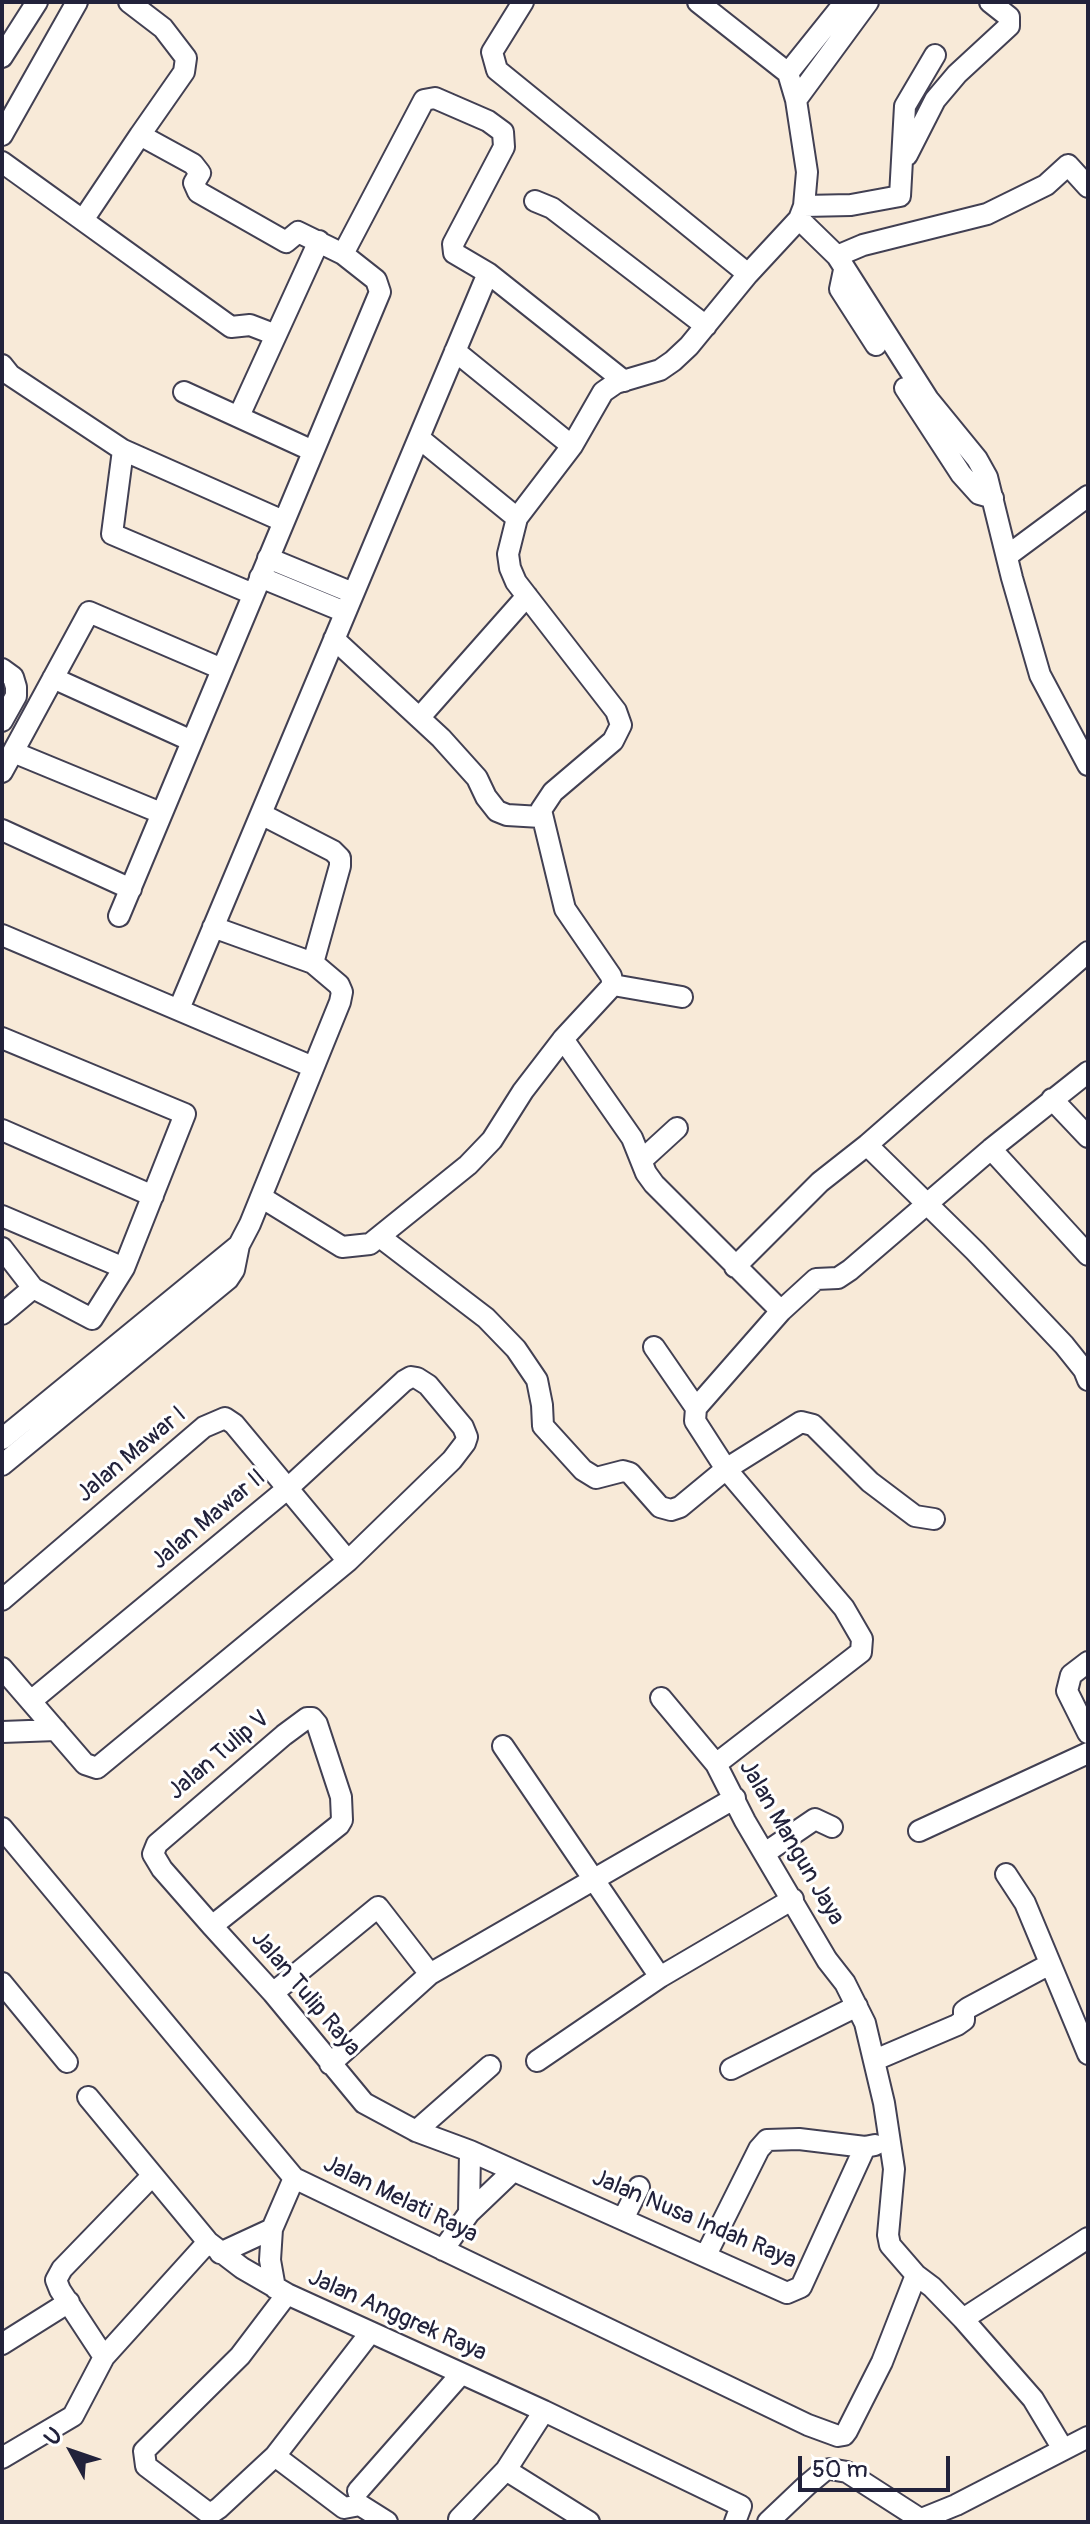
<!DOCTYPE html>
<html>
<head>
<meta charset="utf-8">
<style>
	body { margin:0 }
	#map { position:relative; width:1090px; height:2524px; overflow:hidden; background:#f8ead8; font-family:Pangolin,sans-serif }
	canvas { display:block }
	.frame { position:absolute; inset:0; border:4px solid #22223b; pointer-events:none }
	.north { position:absolute; left:32px; top:2412px; width:80px; height:80px; -webkit-text-stroke:6px #fff; paint-order:stroke; rotate:310deg; font-size:22px; font-weight:700; line-height:32px; text-align:center; color:#22223b }
	.north::after { content:''; display:block; margin:auto; width:28px; height:36px; background:#22223b; clip-path:polygon(50% 0,100% 100%,50% 72%,0 100%) }
	.scale { position:absolute; left:798px; top:2456px; width:152px; height:36px; box-sizing:border-box; border:4px solid #22223b; border-top:0; padding-left:10px; font-size:24px; line-height:28px; white-space:nowrap; color:#22223b; -webkit-text-stroke:6px #fff; paint-order:stroke }
</style>
</head>
<body>
<div id="map">
<canvas width="1090" height="2524"></canvas>
<div class="frame"></div>
<div class="north">U</div>
<div class="scale">50 m</div>
</div>
<script>
const c = document.querySelector('canvas').getContext('2d');
c.lineJoin = 'round';
const shape = rows => new Path2D(rows.map(r => 'M' + r).join(''));
function strokePath(path, color, width, dash) { c.strokeStyle = color; c.lineWidth = width; c.lineCap = dash ? 'butt' : 'round'; c.setLineDash(dash || []); c.stroke(path); }
function drawText(font, color, halo, rows, align = 'center') {
  c.font = font + ' Pangolin,sans-serif'; c.lineWidth = 6; c.setLineDash([]); c.textBaseline = 'middle'; c.strokeStyle = halo; c.fillStyle = color; for (const [text, x, y, turn = 0] of rows) {
    c.save(); c.translate(x, y); c.rotate((+turn || 0) * Math.PI / 180); c.textAlign = isNaN(turn) ? turn : align; if (halo) c.strokeText(text, 0, 0); c.fillText(text, 0, 0); c.restore();
  }
}
const minor = shape([
	[523,2,492,52,497,70,748,274],
	[2,57,37,2],
	[788,73,845,2],
	[796,100,868,2],
	[2,135,77,2],
	[907,155,935,100,957,74,1009,26,1009,17,990,2],
	[2,162,231,327,250,325,276,335],
	[535,201,552,208,706,326],
	[804,206,851,205,900,196,905,106,935,55],
	[799,219,837,256,928,399,977,459,987,477,1012,578,1040,675,1088,765],
	[83,220,140,135],
	[343,254,424,100,435,98,488,121,503,132,504,147,453,244,454,253,488,273,624,381],
	[837,256,863,245,987,214,1046,185,1068,165,1088,187],
	[844,270,840,289,876,345],
	[455,351,572,446],
	[2,365,10,375,123,450],
	[905,388,961,474,979,494,993,498],
	[184,392,313,451],
	[239,416,319,241],
	[419,438,517,518,572,446,603,392,616,383,660,370,673,361,689,346,748,274,799,219,804,206,807,172,796,100,788,73,698,2],
	[1007,556,1088,496],
	[268,558,353,593],
	[260,577,345,612],
	[253,594,112,534,123,450,283,521],
	[334,639,441,738,477,778,486,797,497,811,507,815,541,817],
	[2,669,13,677,16,687,16,696,2,721],
	[53,678,192,741],
	[420,717,527,596],
	[13,752,89,612,222,669],
	[2,772,13,752,161,813],
	[261,814,333,851,340,858,340,866,313,963],
	[2,830,131,889],
	[119,916,380,292,376,280,343,254,298,232,286,242,198,192,194,183,200,173,193,164,140,135,184,72,186,58,163,28,129,2],
	[2,935,313,1067],
	[613,985,682,997],
	[179,1009,488,273],
	[2,1038,185,1114,124,1268,92,1319,33,1288,2,1314],
	[563,1039,632,1138,646,1173,654,1184,781,1311,696,1408,695,1421,726,1469,844,1608,862,1639,861,1652,716,1764,745,1821,827,1960,845,1983,865,2023,884,2103,894,2169,888,2235,890,2245,916,2275,932,2287,963,2319,1033,2399,1063,2449],
	[1052,1099,1088,1137],
	[2,1130,153,1196],
	[867,1145,975,1251,1064,1345,1084,1370,1088,1380],
	[991,1149,1088,1255],
	[642,1160,677,1128],
	[261,1197,342,1247,370,1244,468,1165,492,1140,523,1091,563,1039,613,985,611,976,565,909,541,810,553,792,613,741,621,725,616,711,516,582,510,568,508,554,517,518],
	[2,1216,124,1268],
	[380,1237,486,1318,516,1349,537,1380,542,1405,543,1426,583,1470,596,1478,623,1471,630,1473,660,1507,671,1510,680,1507,726,1469,801,1422,813,1425,870,1482,915,1516,934,1519],
	[2,1248,33,1288],
	[735,1267,820,1182,867,1145,1088,952],
	[781,1311,816,1279,838,1278,850,1270,991,1149,1088,1072],
	[654,1347,696,1408],
	[2,1439,239,1245],
	[2,1465,228,1279,234,1270,239,1245,250,1224,340,1002,342,992,339,985,313,963,213,927],
	[2,1600,204,1427,225,1418,234,1424,348,1561],
	[1088,1662,1071,1675,1067,1691,1088,1733],
	[2,1668,85,1764,97,1768,348,1561,452,1460,465,1443,467,1437,463,1427,428,1385,417,1378,411,1377,404,1381,287,1489,31,1701],
	[661,1698,716,1764],
	[2,1732,56,1730],
	[503,1746,660,1977],
	[2,1828,294,2178,808,2425,838,2436,844,2435,847,2431,882,2362,916,2275],
	[919,1831,1088,1753],
	[765,1853,815,1819,832,1827],
	[1006,1874,1025,1903,1088,2054],
	[212,1926,339,1825,342,1820,341,1797,317,1724,312,1718,307,1718,284,1735,157,1844,153,1854,162,1869,212,1926,273,1993,364,2103,416,2131,470,2151,787,2293,801,2287,865,2147],
	[2,1983,67,2062],
	[273,1993,378,1907,430,1974],
	[875,2060,957,2025,964,2020,964,2011,968,2008,1050,1964],
	[537,2061,660,1977,793,1899],
	[330,2064,430,1974,735,1798],
	[731,2069,857,2006],
	[88,2097,208,2242,242,2268,287,2294,544,2411,741,2506,735,2522],
	[416,2131,490,2066],
	[469,2213,470,2151],
	[623,2219,639,2187],
	[443,2250,469,2213,513,2171],
	[220,2253,272,2229],
	[706,2255,759,2149,767,2140,799,2139,865,2147,875,2145],
	[275,2288,270,2260,272,2229,294,2178],
	[287,2294,240,2356,144,2451,146,2466,207,2512,213,2512,219,2508,275,2456,370,2333],
	[963,2319,1088,2238],
	[2,2344,69,2302],
	[104,2357,60,2290,56,2280,62,2269,152,2176],
	[275,2456,344,2508,360,2505,387,2522],
	[2,2458,73,2416,104,2357,208,2242],
	[506,2470,589,2522],
	[358,2491,461,2374],
	[459,2519,506,2470,544,2411],
	[768,2522,807,2485,825,2470,830,2469,847,2472,920,2519],
	[914,2522,956,2505,1088,2437]
]);
strokePath(minor, '#424053', 24);
strokePath(minor, '#fff', 20);
drawText('24px', '#22223b', '#fff', [
	["Jalan Mawar I",132,1455,-40],
	["Jalan Mawar II",209,1520,-40],
	["Jalan Tulip V",219,1756,-40],
	["Jalan Mangun Jaya",791,1843,60],
	["Jalan Tulip Raya",305,1994,50],
	["Jalan Melati Raya",400,2200,26],
	["Jalan Nusa Indah Raya",694,2220,23],
	["Jalan Anggrek Raya",397,2316,24]
]);
</script>
</body>
</html>
